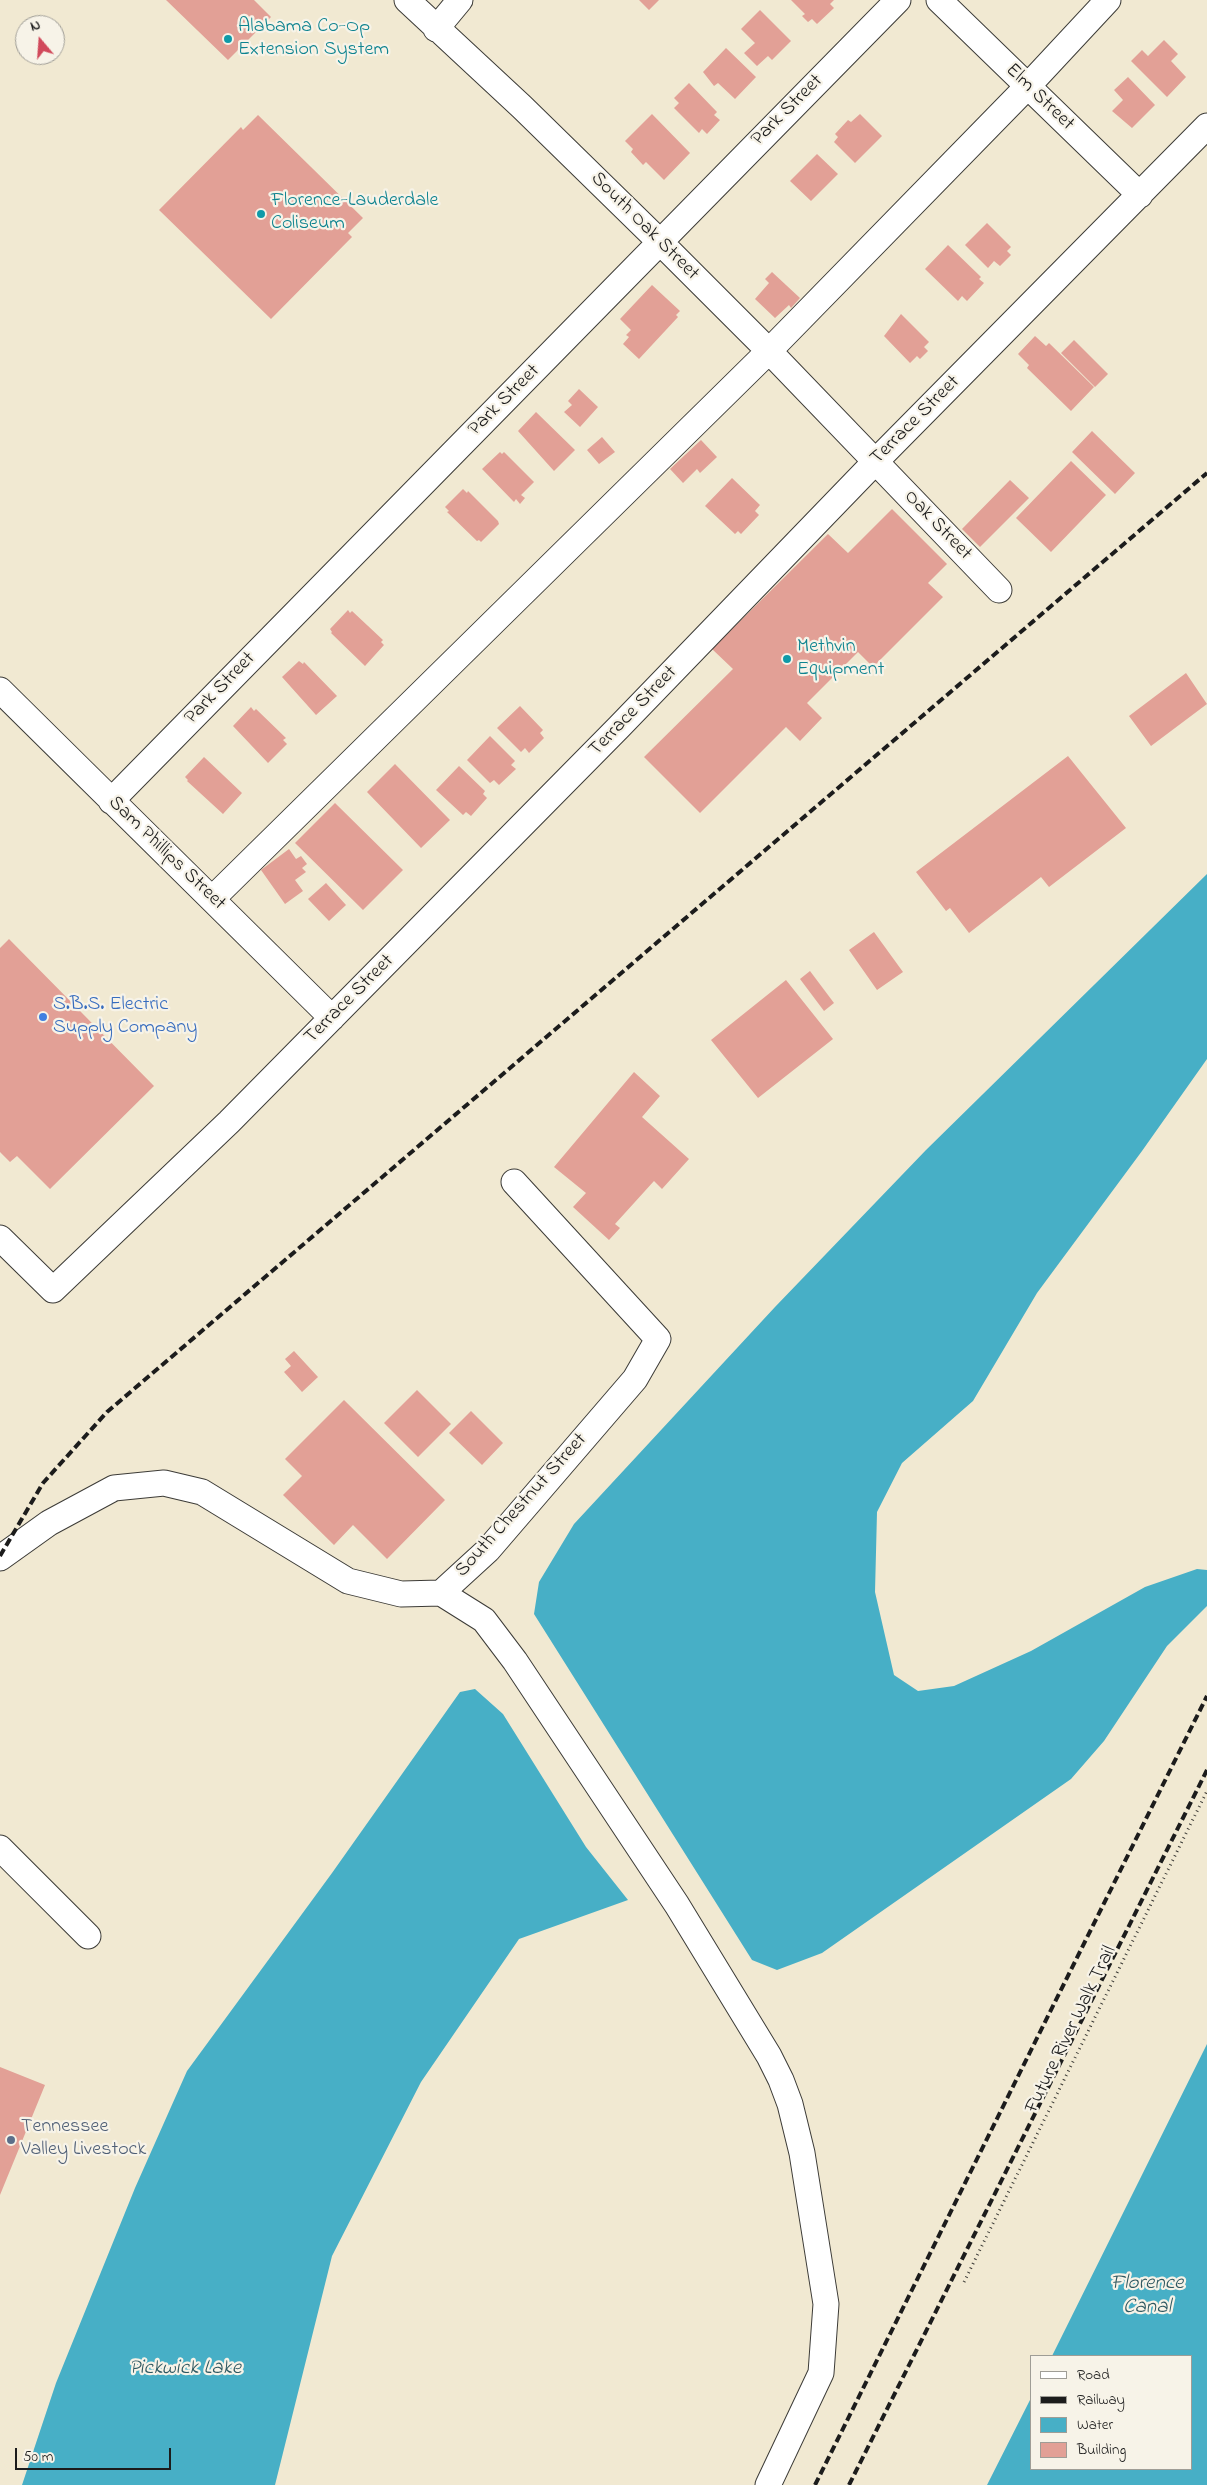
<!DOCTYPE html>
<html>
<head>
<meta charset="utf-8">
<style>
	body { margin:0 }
	#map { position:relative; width:1207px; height:2485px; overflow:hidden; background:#f1e9d2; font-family:"Indie Flower",sans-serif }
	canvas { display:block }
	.legend { position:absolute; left:1030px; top:2355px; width:162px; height:115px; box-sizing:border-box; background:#f7f3e8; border:1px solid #9f9d96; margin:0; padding:6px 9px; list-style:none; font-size:15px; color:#1c1c1c }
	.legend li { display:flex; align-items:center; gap:10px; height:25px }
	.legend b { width:25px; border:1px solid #9f9d96 }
	.north { position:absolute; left:15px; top:15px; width:50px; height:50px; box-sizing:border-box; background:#f7f3e8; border:1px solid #9f9d96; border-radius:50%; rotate:342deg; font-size:14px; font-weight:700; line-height:20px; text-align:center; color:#1c1c1c }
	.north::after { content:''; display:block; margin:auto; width:18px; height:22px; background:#d1495b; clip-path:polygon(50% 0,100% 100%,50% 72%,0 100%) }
	.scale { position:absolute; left:15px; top:2448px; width:156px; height:22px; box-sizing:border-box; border:2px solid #1c1c1c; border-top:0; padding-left:6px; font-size:15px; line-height:18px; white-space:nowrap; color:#1c1c1c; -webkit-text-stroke:4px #f7f3e8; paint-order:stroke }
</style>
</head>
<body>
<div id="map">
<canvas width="1207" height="2485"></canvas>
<ul class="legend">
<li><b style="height:6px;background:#fff"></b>Road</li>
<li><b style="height:6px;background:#1c1c1c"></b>Railway</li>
<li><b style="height:14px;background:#47afc6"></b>Water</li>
<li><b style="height:14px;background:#e2a096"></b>Building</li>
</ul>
<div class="north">N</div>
<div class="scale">50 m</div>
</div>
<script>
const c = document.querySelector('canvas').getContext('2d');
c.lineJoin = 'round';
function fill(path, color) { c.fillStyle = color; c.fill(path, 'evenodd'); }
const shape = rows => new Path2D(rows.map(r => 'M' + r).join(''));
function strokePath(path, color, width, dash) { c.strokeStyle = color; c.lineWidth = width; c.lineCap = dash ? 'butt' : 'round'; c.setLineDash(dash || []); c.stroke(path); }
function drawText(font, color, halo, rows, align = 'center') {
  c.font = font + ' "Indie Flower",sans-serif'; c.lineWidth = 4.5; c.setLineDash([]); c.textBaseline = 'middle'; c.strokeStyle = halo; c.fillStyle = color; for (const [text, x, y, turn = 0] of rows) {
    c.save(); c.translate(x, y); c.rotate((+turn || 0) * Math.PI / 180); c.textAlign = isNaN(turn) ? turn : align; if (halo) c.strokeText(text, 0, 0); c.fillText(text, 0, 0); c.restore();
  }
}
fill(shape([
	[1207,874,1207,1059,1142,1151,1037,1293,973,1401,902,1463,877,1512,875,1592,894,1675,918,1691,954,1686,1031,1651,1145,1587,1197,1569,1207,1570,1207,1606,1167,1646,1104,1741,1071,1779,822,1953,777,1970,752,1960,534,1614,539,1582,574,1524,775,1307,926,1150],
	[475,1689,503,1714,586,1847,628,1900,519,1939,421,2082,332,2256,275,2485,22,2485,56,2383,135,2188,187,2071,332,1873,460,1692],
	[1207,2044,1207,2485,987,2485,1031,2398,1031,2469,1191,2469,1191,2356,1052,2356]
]), '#47afc6');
fill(shape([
	[166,0,254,0,271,17,228,60],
	[639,0,659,0,649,10],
	[791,0,834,0,830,4,834,8,817,24,812,19,808,22,802,16,805,14],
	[760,10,791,41,772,60,768,56,757,66,744,53,755,43,741,29],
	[1164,40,1178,54,1171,61,1186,77,1167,97,1131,61,1142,50,1148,56],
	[726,48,756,77,735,99,718,83,714,86,703,72],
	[1128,77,1155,105,1132,128,1112,111,1123,100,1114,90],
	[689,83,717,112,714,115,720,120,707,134,702,129,699,133,674,108,679,103,674,98],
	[652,114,690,153,664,180,646,162,643,165,631,152,633,149,625,141],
	[860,114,882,136,855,163,834,142,838,137,835,134,848,120,851,122],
	[258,115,363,218,348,233,352,237,271,319,159,210,241,127,243,130],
	[817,154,838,174,811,201,790,181],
	[987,223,1011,247,1007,251,1011,255,1000,266,994,261,988,268,965,245],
	[948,245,981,277,979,279,984,283,967,301,962,296,958,301,925,269],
	[772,272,800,298,791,308,789,305,775,318,755,299,769,283,765,279],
	[652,285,680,311,676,315,678,317,639,359,623,344,629,337,626,335,631,330,620,319],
	[901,314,929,342,924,347,928,351,920,359,917,356,910,363,884,336],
	[1035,336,1046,346,1049,343,1094,387,1071,411,1027,368,1029,365,1018,354],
	[1074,340,1108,374,1095,387,1061,353],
	[579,389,598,407,580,427,564,412,572,405,568,401],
	[536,412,575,450,554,471,518,431],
	[1092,431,1135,473,1115,494,1072,452],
	[602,437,615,452,599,464,587,450],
	[701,440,717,457,700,473,697,469,683,483,670,469],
	[500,452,502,454,504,452,534,482,521,495,525,498,520,504,516,499,514,502,482,469],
	[1071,461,1106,495,1051,552,1016,518],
	[732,478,760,505,755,511,759,515,741,534,738,531,735,534,705,506],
	[1010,480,1029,498,980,547,962,529],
	[463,489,467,493,468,491,498,521,499,524,481,542,479,540,477,541,447,512,449,511,445,507],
	[892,509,947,564,928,583,943,597,873,667,858,652,807,703,822,718,800,741,786,727,700,813,644,757,733,669,712,649,828,534,848,553],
	[348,610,350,613,352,611,383,640,381,642,384,645,365,666,331,633,332,632,330,629],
	[299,661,303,664,304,662,337,696,316,715,282,677],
	[1186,673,1207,704,1151,746,1129,716],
	[520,706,543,730,540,733,544,738,529,753,525,748,521,752,497,728],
	[251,707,254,711,256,709,286,738,283,740,287,744,268,763,233,726],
	[490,736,515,761,511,765,516,769,499,785,494,780,490,783,467,760],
	[1068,756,1126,828,1049,887,1041,877,969,933,950,908,946,911,916,872],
	[204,757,242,793,223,814,187,781,188,780,185,777],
	[395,764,450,820,421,848,367,792],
	[459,766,485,791,483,794,487,798,471,816,466,812,463,815,436,790],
	[335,803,403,870,363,910,295,843],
	[289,849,296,859,301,856,307,864,302,868,306,872,295,880,303,891,285,904,261,870],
	[326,883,346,905,329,921,308,899],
	[874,932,903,972,877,990,849,950],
	[9,939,154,1086,50,1189,17,1156,10,1162,0,1152,0,948],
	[810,971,834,1003,824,1011,800,979],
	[786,980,833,1039,758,1098,711,1040],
	[634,1072,660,1096,642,1117,689,1159,662,1189,654,1181,615,1224,620,1228,609,1240,573,1207,586,1193,554,1167],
	[294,1351,318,1377,302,1392,284,1372,291,1366,285,1359],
	[417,1390,451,1424,418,1457,384,1423],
	[344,1400,445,1500,387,1559,353,1525,334,1545,283,1495,302,1476,285,1459],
	[471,1411,503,1443,482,1465,449,1433],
	[0,2067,45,2085,0,2195]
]), '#e2a096');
const minor = shape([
	[407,0,522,107,659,241,769,351,999,590],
	[939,0,1140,195],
	[436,29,460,0],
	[0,690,332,1018],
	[111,801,898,0],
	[212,899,769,351,1027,87,1108,0],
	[0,1238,53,1290,229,1122,619,727,875,462,1207,126],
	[0,1558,49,1523,114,1488,164,1483,202,1492,348,1581,401,1594,441,1593,488,1550,635,1379,658,1339,514,1182],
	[441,1593,484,1620,515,1661,677,1905,769,2056,781,2080,790,2104,802,2153,826,2304,821,2373,768,2485],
	[0,1848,88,1936]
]);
strokePath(minor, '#3c3b37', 27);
strokePath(shape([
	[964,2282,1207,1791]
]), '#3c3b37', 3, [1, 4]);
strokePath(minor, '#fff', 25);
strokePath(shape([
	[0,1556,43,1483,107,1412,1207,473],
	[815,2485,1207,1696],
	[849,2485,1207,1770]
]), '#1c1c1c', 4, [8, 4]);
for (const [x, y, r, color] of [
	[228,39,5,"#0f9aa8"],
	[261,214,5,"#0f9aa8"],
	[787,659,5,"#0f9aa8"],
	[43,1017,5,"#3f7fe0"],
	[11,2140,5,"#5c6f8a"]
]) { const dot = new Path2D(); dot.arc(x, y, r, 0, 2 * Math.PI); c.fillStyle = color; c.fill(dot); strokePath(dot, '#f7f3e8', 2); }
drawText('20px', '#0d838f', '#f7f3e8', [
	["Alabama Co-Op",238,28],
	["Extension System",238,51],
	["Florence-Lauderdale",271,202],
	["Coliseum",271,225],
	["Methvin",797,648],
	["Equipment",797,671]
], 'left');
drawText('20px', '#1c1c1c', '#f7f3e8', [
	["Elm Street",1039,98,44],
	["Park Street",788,111,-45],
	["South Oak Street",644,227,45],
	["Park Street",505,401,-45],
	["Terrace Street",916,421,-45],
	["Oak Street",937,526,46],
	["Park Street",221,689,-46],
	["Terrace Street",634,712,-46],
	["Sam Phillips Street",166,854,44],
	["Terrace Street",350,1000,-45],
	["South Chestnut Street",522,1506,-48],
	["Future River Walk Trail",1072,2030,-64]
]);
drawText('20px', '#366cbe', '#f7f3e8', [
	["S.B.S. Electric",53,1006],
	["Supply Company",53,1029]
], 'left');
drawText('20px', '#4e5e75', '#f7f3e8', [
	["Tennessee",21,2128],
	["Valley Livestock",21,2151]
], 'left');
drawText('italic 21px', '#2d5760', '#f7f3e8', [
	["Florence",1147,2285],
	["Canal",1147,2309],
	["Pickwick Lake",185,2370]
]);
</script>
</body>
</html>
